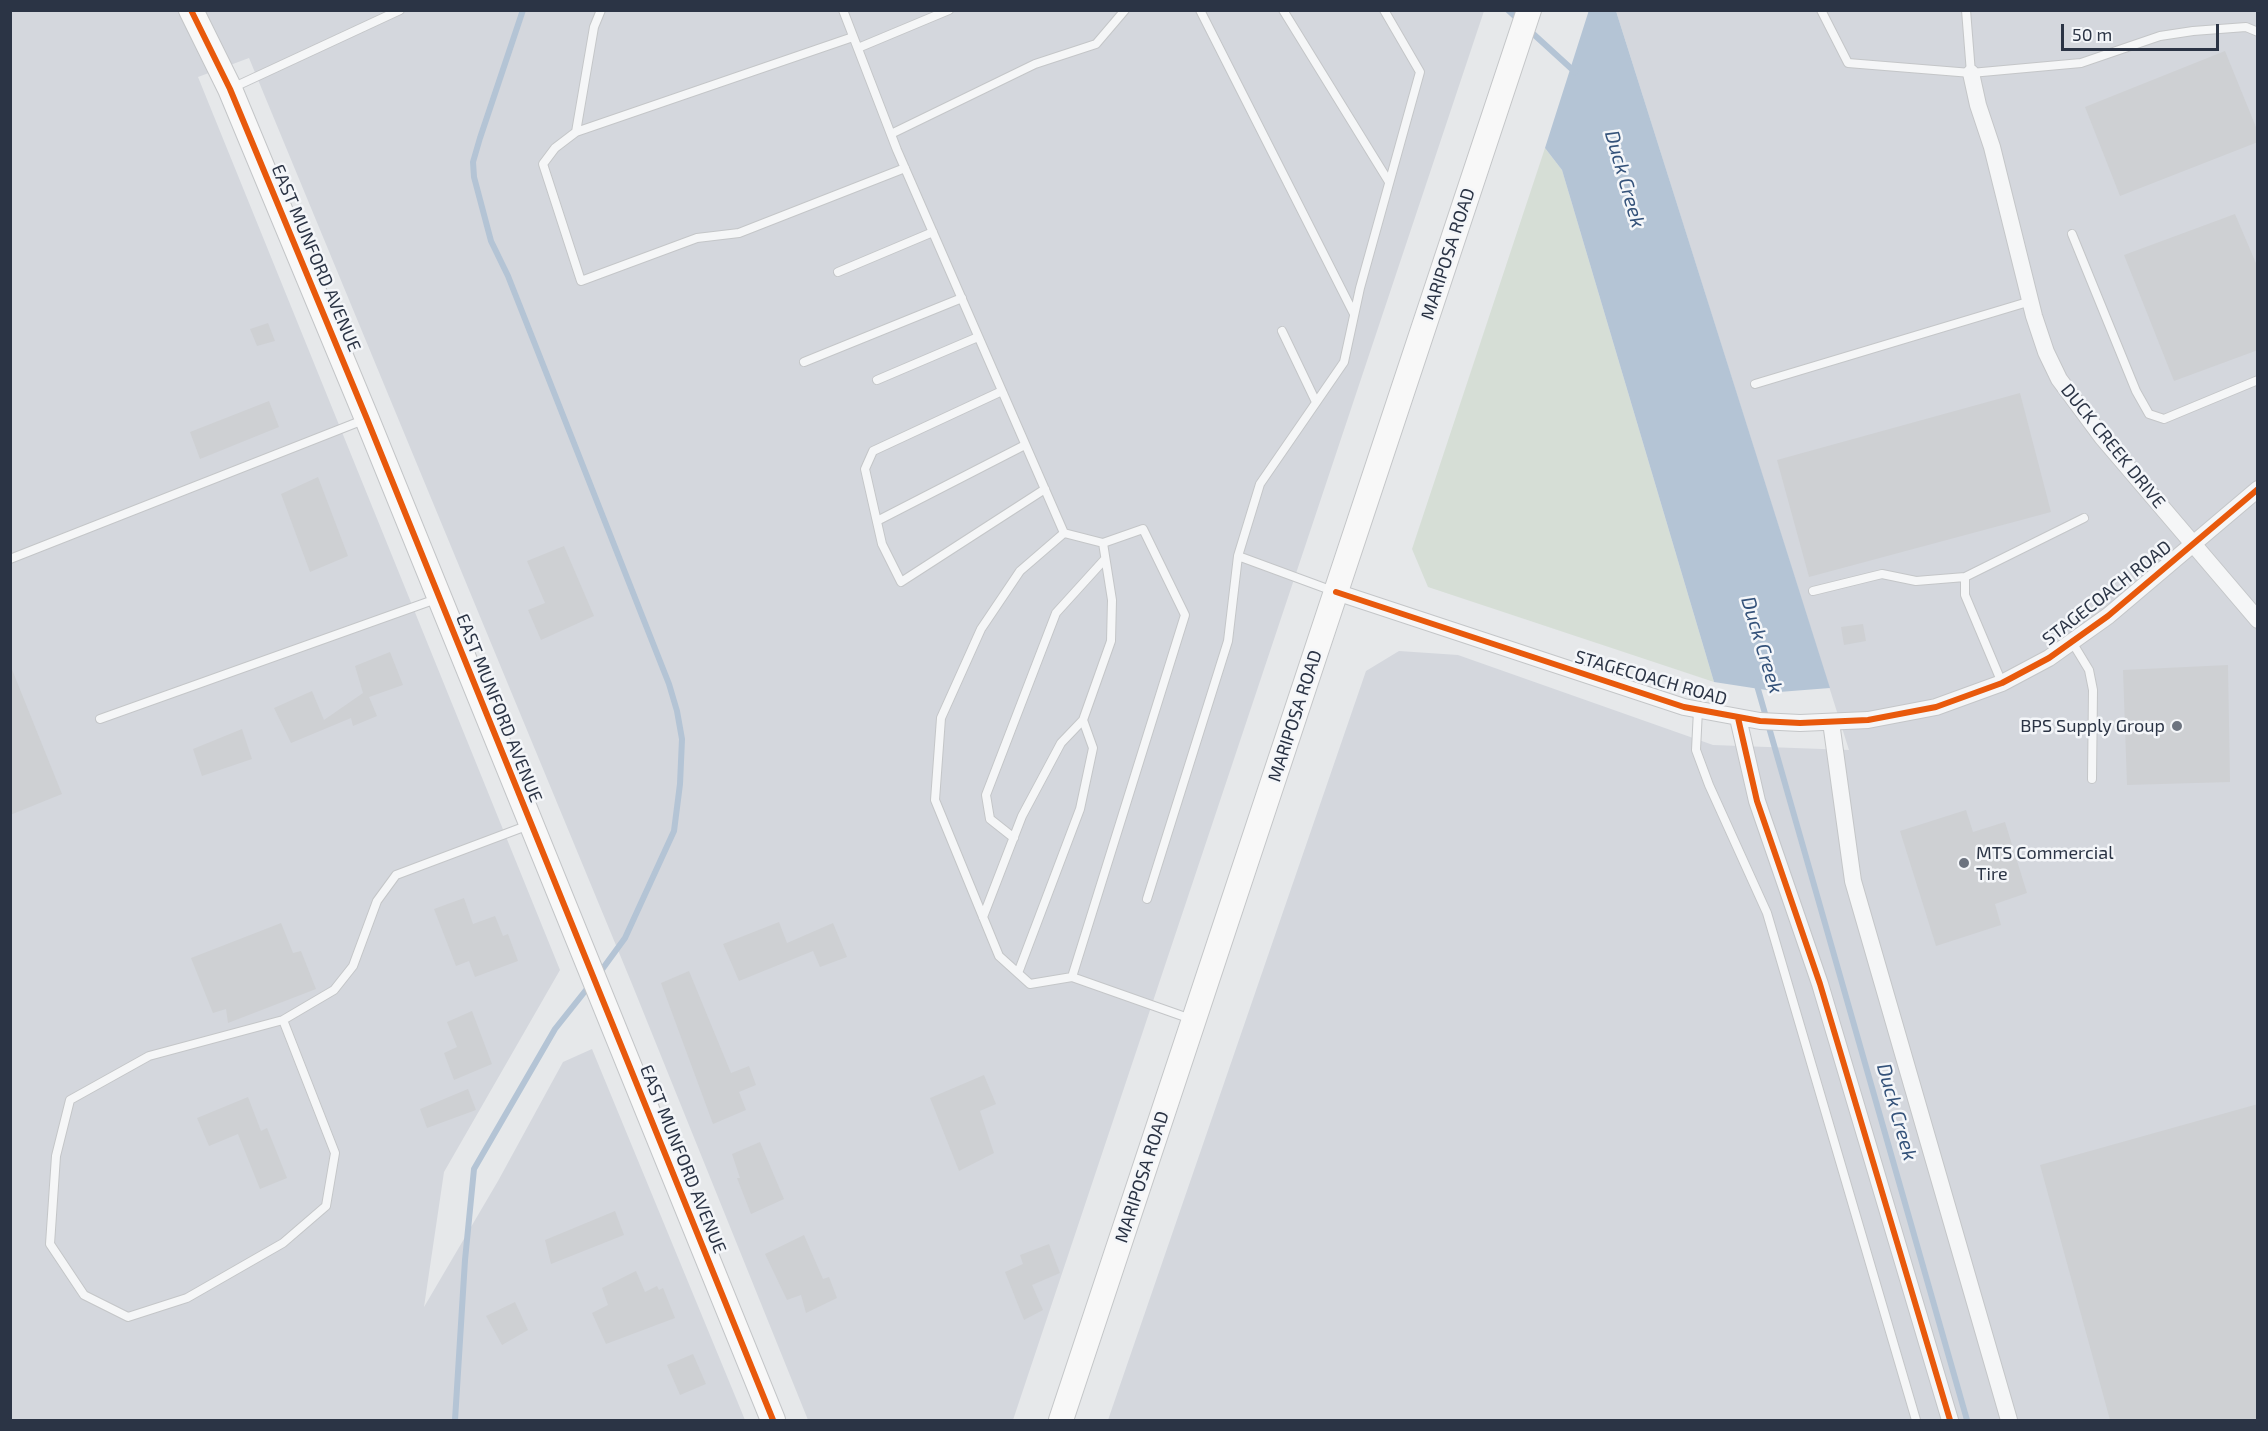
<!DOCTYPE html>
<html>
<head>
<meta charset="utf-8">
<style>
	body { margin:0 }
	#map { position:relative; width:2268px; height:1431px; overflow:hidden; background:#e6e8ea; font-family:"Exo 2",sans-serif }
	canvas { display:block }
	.frame { position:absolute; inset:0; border:12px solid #2b3445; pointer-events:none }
	.scale { position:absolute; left:2061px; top:24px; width:158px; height:27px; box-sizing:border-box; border:3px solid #2b3445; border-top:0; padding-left:8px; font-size:18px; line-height:21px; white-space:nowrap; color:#2b3445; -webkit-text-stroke:4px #f4f6f9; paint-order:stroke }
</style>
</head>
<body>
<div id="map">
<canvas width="2268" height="1431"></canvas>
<div class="frame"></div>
<div class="scale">50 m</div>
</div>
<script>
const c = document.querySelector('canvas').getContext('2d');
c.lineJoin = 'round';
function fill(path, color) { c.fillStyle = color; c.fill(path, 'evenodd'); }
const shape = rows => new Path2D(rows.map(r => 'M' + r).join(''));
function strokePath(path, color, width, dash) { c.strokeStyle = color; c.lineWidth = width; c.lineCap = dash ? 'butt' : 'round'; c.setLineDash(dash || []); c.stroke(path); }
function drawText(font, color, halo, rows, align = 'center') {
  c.font = font + ' "Exo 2",sans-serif'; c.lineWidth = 5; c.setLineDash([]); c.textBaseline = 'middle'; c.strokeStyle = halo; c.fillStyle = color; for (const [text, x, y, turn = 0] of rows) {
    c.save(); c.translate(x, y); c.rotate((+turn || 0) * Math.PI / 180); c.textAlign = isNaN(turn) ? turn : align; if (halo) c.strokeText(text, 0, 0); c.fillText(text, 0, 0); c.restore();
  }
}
fill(shape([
	[10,11,1484,11,1013,1420,808,1420,632,984,249,58,198,77,560,970,444,1172,424,1307,498,1181,563,1062,592,1049,745,1420,11,1420],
	[1616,11,2257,11,2257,1420,1108,1420,1366,671,1399,651,1458,655,1713,745,1849,750]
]), '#d4d7dd');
fill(shape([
	[1545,148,1562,170,1714,682,1428,587,1412,549]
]), '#d6ded6');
fill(shape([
	[1589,10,1616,11,1830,688,1779,692,1714,682,1562,170,1545,148]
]), '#b4c4d5');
strokePath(shape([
	[523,10,480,138,473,162,474,177,491,241,508,276,669,684,677,711,682,739,680,784,674,831,625,938,598,975],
	[1508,10,1520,21],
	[1529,30,1575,72],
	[1756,682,1967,1420],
	[455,1420,465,1260,474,1169,555,1029,590,985]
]), '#b4c4d5', 6);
fill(shape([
	[2225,51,2258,132,2258,142,2120,196,2085,107],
	[2235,214,2258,268,2258,350,2174,381,2124,255],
	[268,323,275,341,257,346,250,329],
	[2020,393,2051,512,1809,577,1777,460],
	[269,401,279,427,200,459,190,432],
	[318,477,348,556,310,572,281,494],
	[564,546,594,616,541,640,528,610,545,603,527,561],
	[1863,624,1866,641,1844,645,1841,627],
	[390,652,403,685,369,697,377,716,353,726,351,718,291,743,274,708,312,691,324,720,363,693,355,666],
	[2228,665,2230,782,2127,785,2123,670],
	[11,667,62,794,10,815,10,668],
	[242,729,252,759,202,776,193,749],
	[1966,810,1973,832,2005,822,2027,893,1995,904,2001,925,1936,946,1900,831],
	[464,898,473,924,495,916,503,936,508,934,518,961,475,977,469,961,456,966,434,909],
	[779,922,787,943,833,923,847,957,820,967,813,951,739,981,723,944],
	[281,923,293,953,301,951,316,989,228,1023,226,1009,213,1013,191,958],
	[689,971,731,1073,749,1066,756,1085,739,1092,746,1110,713,1124,661,983],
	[472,1011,492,1064,454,1080,444,1053,457,1047,447,1022],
	[984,1075,996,1104,980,1111,994,1153,959,1171,930,1098],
	[468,1089,476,1110,427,1128,420,1109],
	[248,1097,261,1131,267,1128,287,1178,260,1189,238,1134,209,1146,197,1118],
	[2258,1104,2258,1420,2110,1420,2040,1165],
	[760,1142,784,1199,751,1214,737,1178,740,1178,732,1154],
	[615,1211,624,1235,551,1264,545,1240],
	[804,1235,823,1279,829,1277,837,1298,806,1313,801,1295,787,1300,765,1254],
	[1049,1244,1060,1273,1032,1285,1043,1310,1024,1320,1005,1272,1023,1264,1020,1255],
	[636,1271,645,1292,657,1286,659,1290,663,1288,675,1318,606,1344,592,1313,608,1305,602,1288],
	[515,1302,528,1330,502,1345,486,1316],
	[693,1354,706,1384,680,1395,667,1365]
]), '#ced0d3');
const lane = shape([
	[601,10,594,27,576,132,555,148,543,164,581,281,697,238,739,233,905,168],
	[843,10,897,150,1064,533,1103,543,1143,529,1185,615,1072,977,1191,1019],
	[1200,10,1354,314],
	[1283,10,1389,182],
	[1821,10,1848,63,1971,73,2081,63,2160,36,2193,31,2246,27,2258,32],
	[1966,10,1971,73],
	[858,48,949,10],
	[232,88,400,10],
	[576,132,853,37],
	[891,134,1035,64,1096,44,1125,10],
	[2072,234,2136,391,2149,414,2164,419,2258,380],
	[838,272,933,232],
	[1282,331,1316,402],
	[804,362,962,298],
	[877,380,978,337],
	[1755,384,2031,301],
	[1002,391,873,451,865,469,882,544,901,582,1045,489],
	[877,521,1025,445],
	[1064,533,1020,571,981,629,941,718,935,800,999,956,1030,984,1072,977],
	[10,559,366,419],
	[1333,591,1238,556,1260,484,1344,362,1360,288,1420,72,1384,10],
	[1813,591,1882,574,1916,581,1965,577],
	[2072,642,2089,670,2093,690,2092,779],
	[2002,683,1965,595,1965,577,2084,518],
	[1698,710,1696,750,1709,785,1767,913,1916,1420],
	[100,719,439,598],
	[1014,838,990,819,986,795,1056,613,1105,559],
	[1147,899,1228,641,1238,556],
	[983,917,1022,816,1061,743,1083,720],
	[1018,973,1080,809,1093,748,1083,720,1111,641,1112,600,1103,543],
	[283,1020,335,1153,326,1206,283,1243,187,1298,128,1317,84,1295,50,1244,56,1156,70,1100,149,1056,283,1020,334,990,353,966,377,901,396,875,529,825]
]);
const street = shape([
	[1971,73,1978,105,1992,147,2034,316,2046,352,2059,379,2102,437,2258,620],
	[1336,592,1684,707,1760,721,1800,723,1868,720,1936,707,2002,683,2049,658,2108,616,2258,489],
	[1738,718,1757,801,1820,984,1950,1420],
	[1831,722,1853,881,2009,1420]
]);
const secondary = shape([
	[191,10,230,89,367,419,773,1420],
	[1061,1420,1529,10]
]);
strokePath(lane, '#c4c6c8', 10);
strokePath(street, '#c4c6c8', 18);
strokePath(secondary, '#c4c6c8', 26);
strokePath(lane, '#f5f6f7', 8);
strokePath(street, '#f5f6f7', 16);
strokePath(secondary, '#f8f8f8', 24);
strokePath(shape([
	[191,10,230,89,367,419,773,1420],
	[1336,592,1684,707,1760,721,1800,723,1868,720,1936,707,2002,683,2049,658,2108,616,2258,489],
	[1738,718,1757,801,1820,984,1950,1420]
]), '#e8590c', 6);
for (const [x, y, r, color] of [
	[2177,726,6,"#6c737f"],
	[1964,863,6,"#6c737f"]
]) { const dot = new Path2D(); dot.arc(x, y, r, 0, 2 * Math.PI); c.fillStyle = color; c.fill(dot); strokePath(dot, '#f4f6f9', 2); }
drawText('18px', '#2b3445', '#f4f6f9', [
	["MARIPOSA ROAD",1448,254,-72],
	["EAST MUNFORD AVENUE",316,258,67],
	["DUCK CREEK DRIVE",2113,446,51],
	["STAGECOACH ROAD",2107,593,-38],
	["STAGECOACH ROAD",1651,678,16],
	["EAST MUNFORD AVENUE",499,708,68],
	["MARIPOSA ROAD",1295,716,-72],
	["EAST MUNFORD AVENUE",683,1159,68],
	["MARIPOSA ROAD",1142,1177,-72]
]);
drawText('18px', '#2b3445', '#f4f6f9', [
	["BPS Supply Group",2165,726],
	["MTS Commercial",1976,853,"left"],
	["Tire",1976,874,"left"]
], 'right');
drawText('italic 20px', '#34527a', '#f4f6f9', [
	["Duck Creek",1625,179,74],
	["Duck Creek",1762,645,73],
	["Duck Creek",1897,1112,74]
]);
</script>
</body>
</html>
